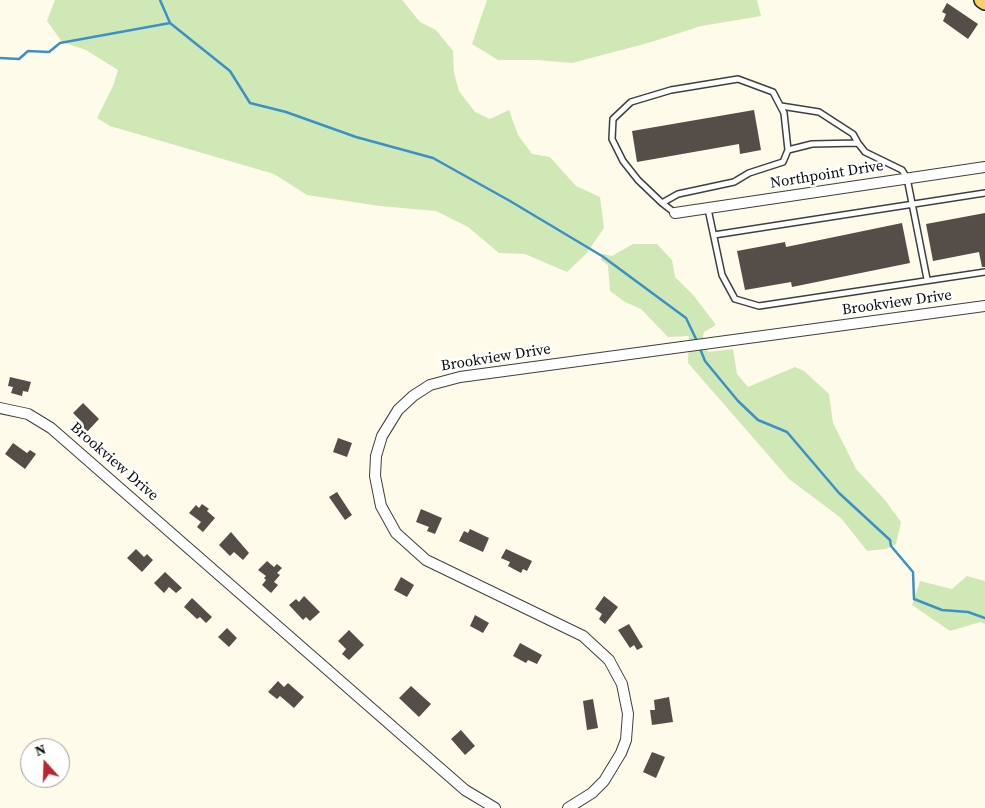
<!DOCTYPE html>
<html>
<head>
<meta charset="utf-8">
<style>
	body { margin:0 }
	#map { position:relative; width:985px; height:808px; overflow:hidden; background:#fffbeb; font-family:"Source Serif 4",serif }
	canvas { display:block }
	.north { position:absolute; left:20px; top:738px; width:50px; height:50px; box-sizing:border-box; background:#fff; border:1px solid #9e9e9e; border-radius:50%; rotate:340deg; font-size:14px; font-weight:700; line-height:20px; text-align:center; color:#0c0c0c }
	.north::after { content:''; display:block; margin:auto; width:18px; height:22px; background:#b8272f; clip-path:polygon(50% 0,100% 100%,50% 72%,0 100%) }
</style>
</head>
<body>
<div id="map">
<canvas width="985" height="808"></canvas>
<div class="north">N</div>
</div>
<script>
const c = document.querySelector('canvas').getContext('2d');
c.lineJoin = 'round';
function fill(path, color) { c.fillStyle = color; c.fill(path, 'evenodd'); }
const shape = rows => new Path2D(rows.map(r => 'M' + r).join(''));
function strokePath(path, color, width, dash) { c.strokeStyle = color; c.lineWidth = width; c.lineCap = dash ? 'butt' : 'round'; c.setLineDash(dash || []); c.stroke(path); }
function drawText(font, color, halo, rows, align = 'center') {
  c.font = font + ' "Source Serif 4",serif'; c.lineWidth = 5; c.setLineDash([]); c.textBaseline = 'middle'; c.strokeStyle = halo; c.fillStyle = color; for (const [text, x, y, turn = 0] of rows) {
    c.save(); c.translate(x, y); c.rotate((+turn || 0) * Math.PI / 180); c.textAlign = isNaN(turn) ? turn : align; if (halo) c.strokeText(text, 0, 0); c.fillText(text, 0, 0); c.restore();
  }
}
fill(shape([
	[55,0,402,0,420,22,436,30,453,51,454,73,459,91,475,112,490,119,509,110,518,135,532,154,550,157,576,186,600,197,604,228,586,254,567,272,525,254,499,253,468,227,436,211,380,206,307,195,274,174,110,126,97,118,113,86,118,70,86,50,62,42,47,21],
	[487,0,757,0,761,16,701,26,648,43,572,63,537,60,498,60,472,44],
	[633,244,657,244,672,260,675,277,694,296,716,325,704,332,703,336,708,352,733,349,737,374,748,387,795,367,804,371,829,394,833,423,856,469,885,500,901,522,896,544,886,549,867,551,841,518,789,479,688,363,689,336,668,337,641,309,625,302,610,291,608,265,601,260,603,254,612,256],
	[967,576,985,581,985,624,980,622,950,631,912,605,920,581,952,589]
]), '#d0e8b6');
strokePath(shape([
	[160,0,170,23,230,71,250,103,286,112,356,137,433,158,510,201,602,256,686,318,697,341],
	[0,58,19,59,28,51,49,52,60,43,170,23],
	[699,346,705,361,738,401,758,420,787,432,839,493,890,540,891,546,913,572,914,599,942,610,968,612,985,618]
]), '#3a91ca', 2.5);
fill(shape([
	[947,3,978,24,968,39,943,21,946,14,942,12],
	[754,110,761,150,740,154,739,144,637,162,632,131],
	[985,213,985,267,982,267,979,252,933,261,926,224],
	[902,223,910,263,792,287,791,282,745,290,737,251,785,242,786,247],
	[10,377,31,382,28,392,23,391,22,396,11,393,13,387,8,386],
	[83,403,99,419,86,433,79,427,83,423,73,413],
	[338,438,352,443,347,457,333,452],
	[13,443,27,453,30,450,36,454,25,469,5,454],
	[337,492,352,515,345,520,329,497],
	[202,504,209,509,207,511,215,518,203,532,197,527,201,522,189,513,196,505,199,508],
	[421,509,442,518,435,534,427,531,429,527,416,522],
	[470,529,489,538,483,552,459,541,464,531,468,533],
	[231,532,249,553,243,560,234,552,230,556,219,545],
	[136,549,144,557,147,554,153,560,142,572,127,558],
	[506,549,532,561,527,571,523,569,521,573,508,566,510,562,501,558],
	[267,561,274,567,277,564,282,568,277,573,280,575,274,582,278,585,271,593,262,585,266,580,264,578,266,576,258,570],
	[165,572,182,588,176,593,169,587,164,593,154,583],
	[401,577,414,585,407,597,394,590],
	[304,596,320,612,310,621,306,617,303,620,289,605,296,599,299,602],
	[604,596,618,607,605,624,599,619,602,614,595,609],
	[192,598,212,617,206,623,200,617,197,619,184,607],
	[475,615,489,623,483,633,470,626],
	[629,624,643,647,637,650,634,645,630,648,618,630],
	[227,628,237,638,229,647,218,637],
	[349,630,364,645,349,660,342,654,346,649,338,641],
	[520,643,542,655,537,664,528,660,526,663,513,656],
	[278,681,284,687,288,683,304,697,294,708,280,696,277,699,268,692],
	[411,686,431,704,419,717,399,698],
	[669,697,673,722,652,725,650,710,655,710,654,700],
	[593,699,598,728,587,730,583,701],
	[461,730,475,746,465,755,451,739],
	[652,752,665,757,656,778,643,772]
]), '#544d48');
const service = shape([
	[781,106,819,112,853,134,858,143,812,144,788,150],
	[858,143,865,152,902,170,907,178,927,279],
	[662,203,678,194,734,182,749,173,783,162,788,150,784,113,773,92,738,79,671,90,631,102,613,119,612,139,623,161,638,180,662,203,675,213],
	[708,209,722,275,735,299,759,306,985,272],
	[714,235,985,193]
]);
const minor = shape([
	[675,213,985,167],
	[0,408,28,414,51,428,465,790,495,808],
	[568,808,592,793,604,781,621,753,626,740,628,714,622,684,609,660,583,636,426,560,396,533,381,506,375,476,376,456,382,436,398,410,413,396,430,385,460,377,985,306]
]);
const primary = shape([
	[982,0,985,2]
]);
strokePath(service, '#3f3f3f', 8);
strokePath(minor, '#3f3f3f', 12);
strokePath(primary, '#1d1d1d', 18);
strokePath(service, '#fff', 5);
strokePath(minor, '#fff', 10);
strokePath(primary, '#f6d164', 15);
drawText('15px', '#0c0c0c', '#fff', [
	["Northpoint Drive",827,175,-9],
	["Brookview Drive",897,303,-8],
	["Brookview Drive",496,358,-9],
	["Brookview Drive",114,462,41]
]);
</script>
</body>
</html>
